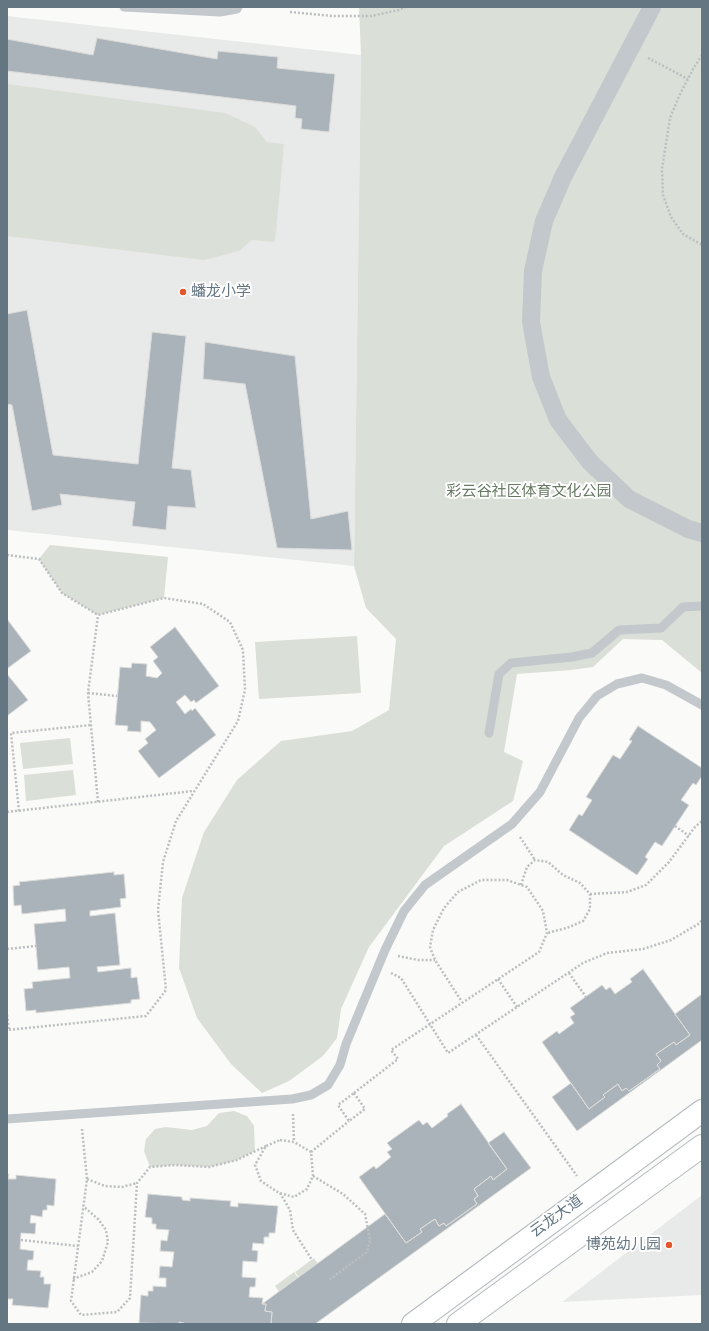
<!DOCTYPE html>
<html>
<head>
<meta charset="utf-8">
<style>
	body { margin:0 }
	#map { position:relative; width:709px; height:1331px; overflow:hidden; background:#fafaf8; font-family:Jost,sans-serif }
	canvas { display:block }
	.frame { position:absolute; inset:0; border:8px solid #657683; pointer-events:none }
</style>
</head>
<body>
<div id="map">
<canvas width="709" height="1331"></canvas>
<div class="frame"></div>
</div>
<script>
const c = document.querySelector('canvas').getContext('2d');
c.lineJoin = 'round';
function fill(path, color) { c.fillStyle = color; c.fill(path, 'evenodd'); }
const shape = rows => new Path2D(rows.map(r => 'M' + r).join(''));
function strokePath(path, color, width, dash) { c.strokeStyle = color; c.lineWidth = width; c.lineCap = dash ? 'butt' : 'round'; c.setLineDash(dash || []); c.stroke(path); }
function drawText(font, color, halo, rows, align = 'center') {
  c.font = font + ' Jost,"Noto Sans SC",sans-serif'; c.lineWidth = 4; c.setLineDash([]); c.textBaseline = 'middle'; c.strokeStyle = halo; c.fillStyle = color; for (const [text, x, y, turn = 0] of rows) {
    c.save(); c.translate(x, y); c.rotate((+turn || 0) * Math.PI / 180); c.textAlign = isNaN(turn) ? turn : align; if (halo) c.strokeText(text, 0, 0); c.fillText(text, 0, 0); c.restore();
  }
}
fill(shape([
	[7,16,361,55,354,566,7,530],
	[702,1195,702,1295,562,1302]
]), '#e8e9e9');
fill(shape([
	[359,7,702,7,702,673,662,640,623,639,593,667,571,670,517,674,504,752,523,761,513,801,444,846,369,947,341,1009,337,1038,323,1056,289,1081,262,1093,231,1064,197,1018,179,968,182,898,204,832,237,780,281,741,352,731,389,710,396,639,366,608,354,566,361,55],
	[7,84,225,113,255,127,267,142,284,144,275,242,252,240,239,251,204,260,7,236],
	[50,545,168,557,164,598,98,615,62,593,39,559],
	[357,636,361,693,259,699,255,642],
	[70,738,73,764,23,769,20,743],
	[73,770,76,795,26,801,24,775],
	[234,1111,247,1116,254,1126,255,1151,237,1160,209,1167,175,1165,150,1167,144,1151,146,1139,155,1129,166,1127,192,1130,207,1126,219,1113],
	[314,1258,329,1280,317,1304,295,1272],
	[294,1272,316,1305,297,1318,275,1286]
]), '#dadfd7');
const building = shape([
	[97,38,217,59,218,51,278,57,277,68,335,74,329,132,301,129,302,119,295,118,296,106,7,71,7,39,93,55,97,38],
	[27,310,53,455,138,464,152,332,186,336,172,468,191,470,196,508,168,506,166,530,132,526,135,502,60,494,62,505,32,511,12,405,7,404,7,314,27,310],
	[205,342,295,356,311,519,348,511,352,550,277,548,245,384,203,379,205,342],
	[7,619,31,651,8,668,7,667,7,619],
	[175,627,219,686,196,703,194,700,191,702,185,695,176,702,185,714,191,709,192,711,195,708,216,735,159,778,138,751,148,743,145,739,156,730,150,722,141,721,141,732,127,731,128,726,115,725,120,667,131,668,132,663,147,664,146,676,157,678,162,673,153,661,158,657,150,647,175,627],
	[7,674,28,700,7,716,7,674],
	[638,726,702,768,702,776,696,785,693,783,681,800,689,805,662,846,655,842,645,857,648,859,637,875,569,830,579,814,582,816,592,800,586,797,613,755,620,759,632,741,629,740,638,726],
	[114,872,114,875,124,874,126,898,120,899,121,907,90,911,90,916,115,913,120,965,97,967,98,972,131,968,131,978,137,977,140,999,131,1000,131,1003,36,1013,36,1010,26,1011,24,989,33,988,32,982,70,978,69,967,38,970,34,924,66,921,65,909,22,914,21,905,14,906,13,886,20,885,19,882,114,872],
	[643,969,690,1035,676,1045,674,1042,656,1054,661,1061,657,1065,660,1069,629,1091,626,1088,622,1091,618,1084,603,1095,605,1097,589,1109,542,1042,557,1031,559,1034,574,1023,570,1017,575,1014,570,1008,602,985,606,990,610,987,615,994,632,982,630,979,643,969],
	[702,994,702,1040,577,1131,552,1097,571,1083,589,1109,605,1097,603,1095,618,1084,622,1091,626,1088,629,1091,660,1069,657,1065,661,1061,656,1054,674,1042,676,1045,690,1035,675,1014,702,994],
	[461,1104,507,1169,493,1180,491,1176,474,1189,478,1196,474,1199,477,1204,446,1226,444,1223,439,1226,435,1219,420,1229,422,1232,406,1243,359,1177,374,1166,376,1169,391,1157,387,1152,392,1149,387,1143,419,1120,423,1125,427,1122,432,1128,448,1116,447,1114,461,1104],
	[504,1132,531,1168,315,1324,271,1324,272,1312,265,1311,266,1304,262,1304,385,1214,406,1243,422,1232,420,1229,435,1219,439,1226,444,1223,446,1226,477,1204,474,1199,478,1196,474,1189,491,1176,493,1180,507,1169,488,1143,504,1132],
	[7,1174,9,1174,8,1179,16,1179,16,1175,56,1179,54,1206,47,1205,47,1210,43,1210,42,1217,31,1215,30,1223,36,1223,35,1234,21,1233,20,1249,34,1251,33,1260,28,1260,27,1270,41,1271,40,1277,44,1277,44,1284,51,1284,48,1308,12,1305,13,1299,7,1299,7,1174],
	[148,1194,182,1197,182,1200,190,1201,190,1198,231,1201,230,1206,238,1207,238,1203,278,1206,275,1233,269,1233,269,1237,264,1237,264,1244,253,1243,252,1250,258,1251,257,1262,243,1261,242,1277,256,1278,255,1287,250,1287,249,1297,263,1298,262,1304,266,1304,265,1311,272,1312,271,1324,184,1324,184,1323,179,1322,179,1324,139,1323,141,1295,148,1296,148,1291,153,1291,153,1286,166,1287,166,1278,159,1278,160,1266,172,1267,174,1252,160,1251,161,1240,167,1241,169,1230,156,1229,156,1224,152,1224,152,1218,145,1217,148,1194]
]);
fill(building, '#aab3b9');
strokePath(building, '#dcdcda', 1);
const secondary = shape([
	[413,1324,702,1111],
	[458,1324,702,1146]
]);
strokePath(secondary, '#b3babf', 24);
strokePath(shape([
	[290,12,333,16,371,16,399,10,406,7],
	[702,55,693,69,680,94,670,118,662,169,663,195,671,217,683,234,702,245],
	[648,58,688,79],
	[7,555,39,559,62,593,98,615,164,598,203,604,230,622,243,650,245,690,238,721,176,821,163,862,158,910,166,990,146,1016,7,1030],
	[88,693,117,696],
	[98,802,88,693,98,615],
	[19,811,11,733,91,725],
	[7,812,193,791],
	[675,826,689,836],
	[520,837,535,860],
	[521,885,527,867,535,860,548,862,563,875,580,883,590,894,590,909,583,921,567,928,547,933],
	[590,894,627,892,646,885,669,862,695,827,702,821],
	[7,949,36,946],
	[398,956,418,960,435,960],
	[391,973,401,978,448,1053,583,963,607,953,643,949,671,940,700,923,702,919],
	[569,973,586,997],
	[498,979,517,1007],
	[7,1015,9,1030],
	[476,1035,577,1176],
	[354,1093,398,1059,391,1050,539,952,547,933,543,911,527,887,507,880,481,880,458,892,444,908,433,930,430,947,435,960,462,1002],
	[354,1093,365,1109,349,1121,338,1105,354,1093],
	[293,1114,294,1142],
	[82,1129,87,1179,71,1301,81,1315,117,1312,130,1298,137,1183,150,1167,175,1165,209,1167,237,1160,266,1146],
	[280,1140,294,1142,311,1152,313,1176,307,1189,294,1197,279,1193,261,1181,255,1165,266,1146,280,1140],
	[311,1152,349,1121],
	[313,1176,343,1194,365,1214,370,1240,367,1252,329,1280],
	[87,1179,105,1186,122,1187,137,1183],
	[280,1193,290,1210,293,1230,312,1260],
	[21,1240,78,1246],
	[73,1279,92,1272,102,1261,108,1242,106,1230,98,1219,83,1206]
]), '#bbbfc2', 2.5, [2, 2]);
strokePath(shape([
	[124,7,220,12,237,9,238,7],
	[489,733,499,674,511,663,572,657,592,653,619,630,661,628,683,607,702,606],
	[7,1119,292,1099,311,1095,328,1085,340,1065,346,1044,385,950,404,911,425,885,512,824,540,792,579,718,597,696,617,684,642,678,666,685,702,705]
]), '#c3c8cc', 9);
strokePath(shape([
	[652,7,563,177,544,221,533,271,531,322,541,377,558,420,590,462,629,499,688,529,702,533]
]), '#c3c8cc', 18);
strokePath(secondary, '#fff', 22);
for (const [x, y, r, color] of [
	[183,292,4,"#e4572e"],
	[669,1245,4,"#e4572e"]
]) { const dot = new Path2D(); dot.arc(x, y, r, 0, 2 * Math.PI); c.fillStyle = color; c.fill(dot); strokePath(dot, '#fff', 1.5); }
drawText('15px', '#657683', '#fff', [
	["蟠龙小学",191,292],
	["博苑幼儿园",661,1245,"right"]
], 'left');
drawText('15px', '#687a64', '#fff', [
	["彩云谷社区体育文化公园",529,492]
]);
drawText('15px', '#657683', '#fff', [
	["云龙大道",557,1217,-36]
]);
</script>
</body>
</html>
